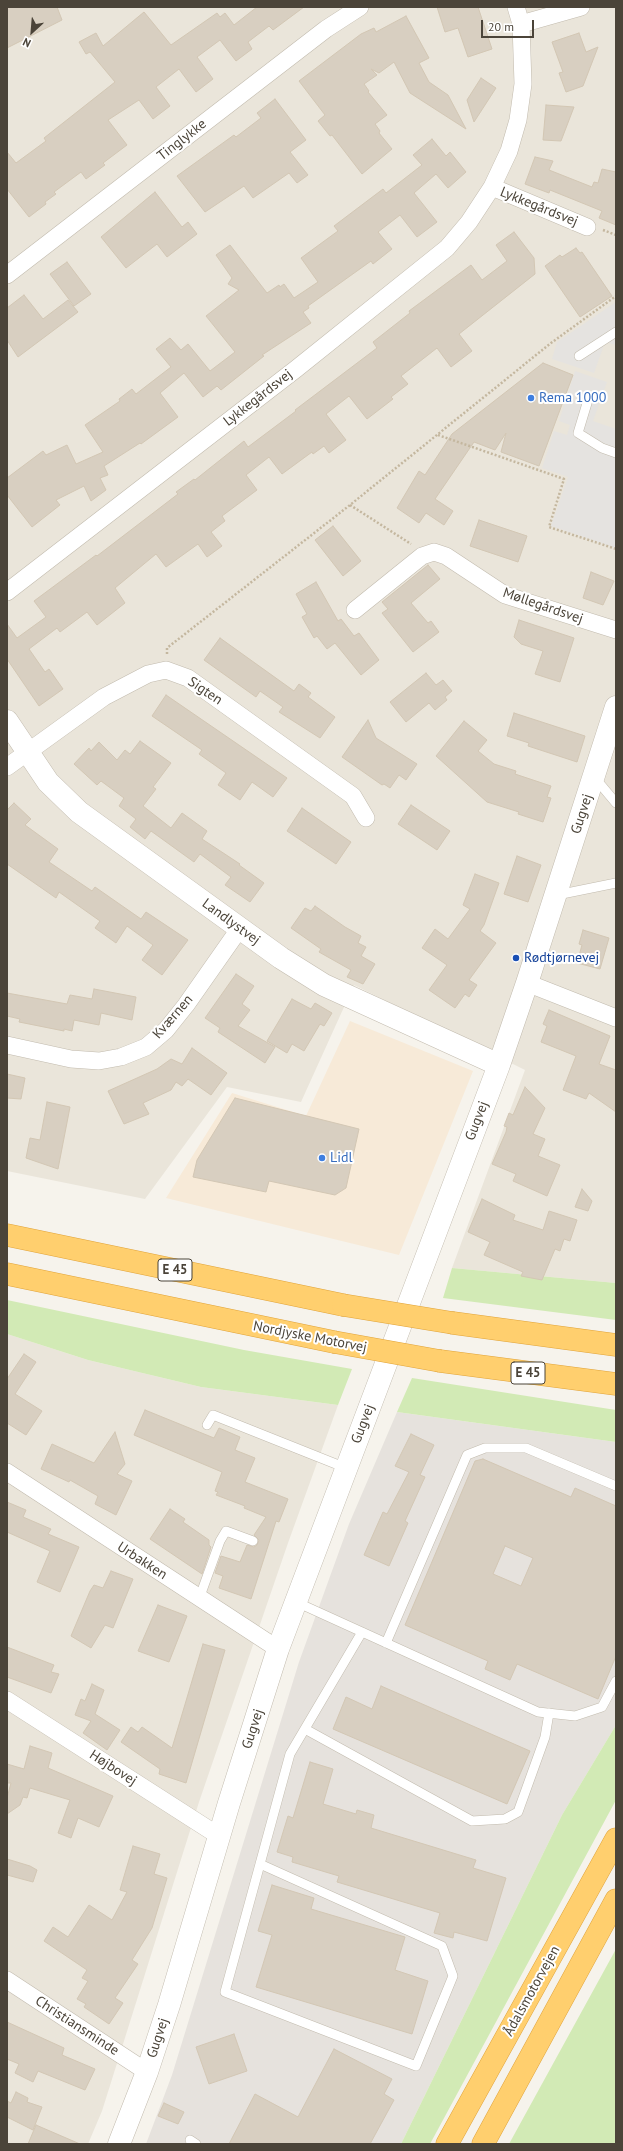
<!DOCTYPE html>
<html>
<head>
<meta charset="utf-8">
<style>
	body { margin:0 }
	#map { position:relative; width:623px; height:2151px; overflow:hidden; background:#f6f3ec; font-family:"PT Sans",sans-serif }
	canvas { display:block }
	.frame { position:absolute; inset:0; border:8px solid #4b4439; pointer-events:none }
	.north { position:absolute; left:12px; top:12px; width:40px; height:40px; -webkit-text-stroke:3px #fff; paint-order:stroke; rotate:206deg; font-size:11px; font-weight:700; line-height:16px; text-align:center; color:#4b4439 }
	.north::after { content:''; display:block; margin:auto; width:14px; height:18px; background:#4b4439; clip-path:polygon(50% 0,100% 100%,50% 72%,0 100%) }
	.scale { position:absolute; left:481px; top:20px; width:53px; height:18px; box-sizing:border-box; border:2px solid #4b4439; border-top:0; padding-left:5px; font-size:12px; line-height:14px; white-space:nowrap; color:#4b4439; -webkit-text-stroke:3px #fff; paint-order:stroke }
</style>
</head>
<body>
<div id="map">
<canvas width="623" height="2151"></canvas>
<div class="frame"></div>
<div class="north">N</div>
<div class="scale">20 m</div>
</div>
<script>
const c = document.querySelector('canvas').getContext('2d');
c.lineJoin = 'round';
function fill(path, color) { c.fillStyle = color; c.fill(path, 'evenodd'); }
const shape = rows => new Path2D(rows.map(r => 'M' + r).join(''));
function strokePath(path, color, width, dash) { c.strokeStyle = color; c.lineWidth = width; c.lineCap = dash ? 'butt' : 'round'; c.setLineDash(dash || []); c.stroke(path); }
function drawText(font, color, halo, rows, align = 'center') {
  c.font = font + ' "PT Sans",sans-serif'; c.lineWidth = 4; c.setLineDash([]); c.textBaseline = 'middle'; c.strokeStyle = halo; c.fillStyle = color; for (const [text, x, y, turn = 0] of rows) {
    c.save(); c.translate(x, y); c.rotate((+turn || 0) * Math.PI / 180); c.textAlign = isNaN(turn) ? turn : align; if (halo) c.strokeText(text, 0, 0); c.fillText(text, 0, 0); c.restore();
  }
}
fill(shape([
	[7,7,616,7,616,1283,452,1268,525,1070,354,985,301,1102,227,1087,145,1199,7,1171],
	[7,1334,88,1360,201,1387,338,1405,288,1543,199,1802,102,2111,88,2144,7,2144]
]), '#eae5da');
fill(shape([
	[350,1021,473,1071,399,1255,166,1198,232,1093,306,1116]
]), '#f7ead8');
fill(shape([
	[397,1412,616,1442,616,1725,562,1815,401,2144,146,2144,172,2075,299,1662,349,1524]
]), '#e6e2dd');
fill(shape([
	[452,1268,616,1283,616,1320,443,1298],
	[7,1300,244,1350,352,1369,338,1405,201,1387,88,1360,7,1334],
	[412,1378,616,1410,616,1442,397,1412],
	[616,1725,616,1800,430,2144,401,2144,562,1815],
	[616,1949,616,2144,509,2144]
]), '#d2eab5');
fill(shape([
	[616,302,616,345,605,342,594,373,552,359,557,342],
	[575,371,607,382,593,421,616,429,616,548,551,526,568,477,542,468,554,431,567,435,570,425,559,421]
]), '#e5e3e0');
const building = shape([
	[7,7,57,7,62,20,7,48,7,7],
	[257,7,304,7,273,30,269,26,248,42,252,49,236,61,220,40,197,57,213,79,196,92,179,69,156,87,170,106,153,119,139,100,108,120,127,145,103,163,105,165,86,179,81,172,54,192,56,194,45,202,46,204,29,217,7,189,7,152,16,163,46,141,44,138,115,82,90,52,86,54,79,42,96,33,103,46,144,12,171,45,217,13,220,17,225,13,234,25,257,7],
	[437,7,478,7,492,49,468,57,458,28,445,32,437,7],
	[406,16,429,58,419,63,429,82,448,95,466,129,410,93,394,62,379,73,371,69,377,75,364,84,369,91,368,92,387,115,375,124,380,131,379,133,392,149,362,174,332,135,330,136,318,121,325,115,299,81,361,34,374,28,376,32,406,16],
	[579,33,586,52,598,47,583,86,566,92,559,73,563,72,552,42,579,33],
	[481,78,496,88,474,122,467,100,481,78],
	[275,99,306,140,290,152,308,175,297,183,289,173,253,198,244,186,205,212,177,176,234,135,236,137,261,118,257,113,275,99],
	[546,105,574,107,561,141,543,140,546,105],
	[432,139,446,156,450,152,466,172,448,188,436,174,414,193,437,222,417,237,400,215,378,232,392,249,373,264,371,261,308,306,309,308,303,312,311,323,262,355,264,356,221,390,217,386,203,397,184,373,160,393,178,417,141,444,140,443,104,466,108,475,100,478,106,490,91,501,84,486,56,500,60,505,32,527,7,495,7,478,43,451,46,455,67,445,76,464,103,452,85,425,120,401,119,399,132,389,136,394,171,367,156,349,170,338,181,350,188,344,210,371,235,352,206,316,239,290,228,284,232,278,216,255,230,245,267,293,279,285,280,287,284,284,294,298,318,282,301,258,338,231,334,226,383,189,386,193,422,165,413,155,432,139],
	[535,157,553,161,549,170,592,187,594,182,598,183,602,169,616,172,616,225,599,218,602,211,550,190,549,193,525,184,535,157],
	[155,192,182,227,188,222,197,234,167,257,157,244,126,268,101,237,155,192],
	[514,232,534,258,535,274,459,334,472,351,451,367,437,348,401,376,408,384,391,397,393,399,367,419,349,396,326,414,346,440,329,453,324,446,313,454,312,452,282,474,269,457,246,475,257,490,222,516,225,521,211,532,222,546,207,557,198,544,166,567,156,554,115,588,125,603,97,625,87,612,60,632,57,628,29,649,45,672,49,669,63,689,39,706,7,659,7,624,17,638,46,617,34,601,96,555,97,556,178,494,176,492,194,479,195,480,244,441,248,447,296,411,295,410,377,348,373,342,410,313,409,311,471,265,482,280,507,261,496,245,514,232],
	[576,248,580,253,582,252,612,296,580,317,545,266,560,255,562,257,576,248],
	[67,262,91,294,74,306,50,274,67,262],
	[24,295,43,319,68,300,78,312,18,357,7,340,7,308,24,295],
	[543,363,573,375,539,466,501,452,506,433,495,450,474,442,435,499,453,511,444,525,426,513,419,523,397,508,419,471,425,475,452,434,543,363],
	[479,520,527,536,518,562,470,546,479,520],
	[333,526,361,561,343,576,315,540,333,526],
	[428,565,440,579,411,603,428,623,431,621,439,632,413,652,382,613,388,609,382,602,428,565],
	[591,572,614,581,603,605,583,598,591,572],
	[316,582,338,621,341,619,354,636,359,633,379,660,361,675,335,643,327,649,317,636,314,638,302,617,307,614,296,594,316,582],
	[519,620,574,638,560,682,535,674,543,651,521,644,514,637,519,620],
	[220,638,294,691,299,684,311,693,308,697,335,717,320,738,279,712,283,707,260,691,256,697,204,660,220,638],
	[426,673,436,685,443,680,452,691,445,697,447,700,435,710,429,703,406,722,390,702,426,673],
	[166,695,287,778,273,797,252,782,240,800,218,785,226,773,199,754,202,750,152,716,166,695],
	[514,713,585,736,577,762,528,746,529,743,507,736,514,713],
	[368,720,376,738,417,764,406,780,399,775,390,788,384,784,382,785,342,757,368,720],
	[464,721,487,740,478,751,494,764,516,771,515,774,551,786,547,797,551,798,543,822,518,814,519,812,487,802,436,756,464,721],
	[140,741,171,763,153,787,156,789,143,806,171,828,182,813,207,831,202,839,240,864,239,865,264,883,250,902,225,885,231,877,200,854,194,862,151,831,145,839,130,827,136,819,119,806,124,798,101,781,97,785,74,764,89,748,91,751,99,742,117,760,125,750,130,754,140,741],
	[14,803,31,819,25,825,58,849,49,862,92,891,95,887,141,919,146,912,188,940,162,975,142,960,153,945,127,926,116,943,95,928,100,921,59,892,56,898,7,864,7,810,14,803],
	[411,805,450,831,437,850,398,824,411,805],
	[302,808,351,842,336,864,287,831,302,808],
	[517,856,541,865,528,902,504,894,517,856],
	[475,874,499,883,484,925,480,931,496,943,469,980,477,985,469,997,465,994,455,1008,429,990,447,965,422,948,435,929,448,939,470,909,463,905,475,874],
	[315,906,345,927,361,936,358,943,366,947,361,956,375,964,363,984,347,977,351,970,319,952,321,949,291,928,305,908,311,911,315,906],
	[583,930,609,938,600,969,577,963,582,945,579,944,583,930],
	[236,974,254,986,242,1004,250,1010,238,1026,275,1047,265,1063,218,1032,220,1028,205,1018,236,974],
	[94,989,136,997,132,1020,101,1013,99,1025,74,1020,72,1031,64,1029,64,1031,19,1022,20,1019,7,1016,7,993,67,1004,70,995,92,999,94,989],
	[292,999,311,1009,315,1003,332,1013,324,1026,320,1024,304,1051,292,1044,287,1053,267,1041,292,999],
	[549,1010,610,1036,599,1064,616,1070,616,1112,589,1093,586,1099,563,1090,576,1056,541,1042,547,1026,543,1024,549,1010],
	[192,1048,227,1073,211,1095,188,1079,182,1086,176,1082,171,1090,143,1103,149,1114,124,1124,108,1091,157,1069,171,1059,182,1064,192,1048],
	[7,1074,25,1078,21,1099,7,1098,7,1074],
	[525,1087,545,1108,533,1134,545,1139,538,1156,560,1165,547,1196,513,1181,516,1174,492,1164,506,1132,507,1127,504,1126,509,1113,513,1115,525,1087],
	[235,1098,359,1129,346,1188,335,1195,269,1181,266,1192,193,1177,197,1160,235,1098],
	[47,1102,70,1107,58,1169,26,1158,30,1138,40,1140,47,1102],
	[582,1189,592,1201,588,1211,575,1207,582,1189],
	[482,1199,515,1215,513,1220,543,1230,549,1211,577,1220,570,1241,564,1239,560,1251,555,1249,542,1280,521,1276,523,1272,484,1255,490,1242,468,1232,482,1199],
	[24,1354,36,1362,15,1394,42,1411,26,1435,7,1423,7,1379,24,1354],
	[145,1410,214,1438,219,1428,240,1437,235,1450,255,1458,245,1482,288,1499,279,1522,276,1521,251,1599,219,1588,223,1576,215,1573,221,1556,240,1562,247,1545,254,1547,257,1545,259,1540,254,1535,266,1517,244,1508,245,1506,216,1495,218,1492,215,1491,222,1472,134,1435,145,1410],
	[115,1432,125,1464,117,1474,132,1481,116,1515,95,1504,98,1496,70,1480,69,1482,41,1469,52,1444,94,1463,115,1432],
	[411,1434,434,1445,420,1475,425,1477,405,1521,408,1523,389,1566,364,1555,383,1512,387,1514,409,1472,395,1466,411,1434],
	[483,1459,571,1497,575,1488,616,1506,616,1656,598,1699,517,1664,510,1680,485,1669,488,1661,405,1625,475,1461,483,1459],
	[505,1546,533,1558,521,1586,493,1574,505,1546],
	[7,1502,26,1510,23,1517,51,1529,48,1534,79,1547,60,1592,37,1582,50,1551,7,1532,7,1502],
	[170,1509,185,1519,183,1522,209,1540,209,1545,211,1547,202,1574,150,1539,170,1509],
	[111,1571,133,1579,113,1628,105,1625,91,1648,71,1636,90,1591,94,1585,103,1588,111,1571],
	[158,1605,187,1616,169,1662,138,1651,158,1605],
	[203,1644,225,1650,186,1783,159,1774,160,1769,121,1742,131,1727,138,1732,142,1727,172,1748,203,1644],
	[7,1647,54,1665,51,1672,59,1674,51,1693,7,1677,7,1647],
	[92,1684,104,1690,95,1714,120,1730,107,1750,83,1733,91,1721,75,1715,81,1699,85,1701,92,1684],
	[381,1686,530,1751,507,1804,333,1729,346,1697,372,1709,381,1686],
	[30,1746,52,1753,48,1768,113,1796,99,1827,78,1818,71,1838,58,1833,70,1800,30,1788,27,1798,23,1797,20,1805,7,1814,7,1798,11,1783,7,1783,7,1764,24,1769,30,1746],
	[310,1762,333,1769,323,1804,356,1814,357,1810,374,1815,371,1828,476,1860,473,1868,506,1878,487,1941,454,1932,453,1938,434,1933,440,1913,337,1882,339,1876,292,1862,293,1857,277,1852,288,1816,293,1818,310,1762],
	[133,1846,160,1854,154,1874,167,1878,152,1928,132,1960,138,1964,115,1998,123,2003,109,2024,84,2007,86,2004,77,1999,88,1981,82,1978,87,1970,44,1941,53,1927,68,1937,89,1905,112,1920,127,1892,120,1890,133,1846],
	[7,1859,30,1866,37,1870,33,1882,7,1875,7,1859],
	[272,1885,314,1898,311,1909,405,1937,395,1970,428,1981,412,2034,256,1987,272,1935,258,1931,272,1885],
	[7,2022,64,2048,62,2055,95,2069,85,2090,38,2071,33,2082,15,2073,19,2064,7,2059,7,2022],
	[234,2034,247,2071,209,2084,196,2047,234,2034],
	[334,2049,392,2079,384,2094,394,2100,370,2144,229,2144,255,2094,298,2117,334,2049],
	[16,2092,28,2098,27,2102,42,2107,33,2130,7,2117,7,2101,11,2103,16,2092],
	[164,2103,184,2112,178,2124,158,2116,164,2103],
	[36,2125,80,2144,28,2144,36,2125]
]);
fill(building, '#d8cfc1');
strokePath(building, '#d3c7b4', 1);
const service = shape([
	[579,356,616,332],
	[588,400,578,433,602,448,616,453],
	[595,778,616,803],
	[557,895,616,883],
	[207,1425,213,1415,346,1468],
	[199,1599,220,1541,226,1531,253,1541],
	[296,1602,538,1712,575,1716,602,1707,616,1681],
	[386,1643,467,1455,485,1448,526,1448,616,1486],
	[305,1729,472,1821,505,1819,518,1812,545,1737,549,1713],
	[260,1864,442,1946,453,1976,416,2066,225,1992,260,1864,290,1754,362,1632],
	[190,2140,196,2144]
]);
const minor = shape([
	[521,24,581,7],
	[492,187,587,227],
	[7,275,326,29,360,7],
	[7,592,296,369,447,248,469,222,492,187,509,151,518,120,523,84,521,24,516,7],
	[355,610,422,556,434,552,446,556,505,595,616,630],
	[7,767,104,697,148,674,166,670,188,678,353,796,366,818],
	[527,983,616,1018],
	[7,1045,71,1059,99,1061,121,1057,146,1047,166,1030,186,1005,240,928],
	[7,1472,278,1649],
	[7,1700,219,1836],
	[7,1980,147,2072]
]);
const tertiary = shape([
	[7,721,48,782,79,812,281,958,324,985,499,1065],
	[119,2144,147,2072,169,2005,229,1803,278,1649,499,1065,527,983,616,707]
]);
const motorway = shape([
	[7,1235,343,1305],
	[7,1274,334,1342],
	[453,1323,616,1345],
	[440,1361,616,1384],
	[447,2144,616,1839],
	[483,2144,616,1900]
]);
strokePath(service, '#c2bbae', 10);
strokePath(minor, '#c2bbae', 18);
strokePath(tertiary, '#c2bbae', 23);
strokePath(motorway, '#e0a43c', 23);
strokePath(shape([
	[603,230,616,235],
	[438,435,564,479,549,527,616,549],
	[350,505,411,544],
	[167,654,167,648,350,505,551,343,616,296]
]), '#c4b79f', 2.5, [2, 2]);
strokePath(service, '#fff', 9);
strokePath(minor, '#fff', 17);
strokePath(tertiary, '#fff', 22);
strokePath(motorway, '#ffcf6e', 22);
const motorwayBridge = shape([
	[343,1305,453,1323],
	[334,1342,440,1361]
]);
strokePath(motorwayBridge, '#e0a43c', 23, []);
strokePath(motorwayBridge, '#ffcf6e', 22);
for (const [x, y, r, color] of [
	[531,398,4,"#3f7fe0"],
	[516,958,4,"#1a4fb4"],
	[322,1158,4,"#3f7fe0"]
]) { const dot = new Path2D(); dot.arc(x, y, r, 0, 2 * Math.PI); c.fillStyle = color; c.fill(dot); strokePath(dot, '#fff', 1.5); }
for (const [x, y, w] of [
	[175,1270,34],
	[528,1373,34]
]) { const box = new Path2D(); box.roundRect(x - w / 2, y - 11, w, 22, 3); c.fillStyle = '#fff'; c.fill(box); strokePath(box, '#4b4439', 1); }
drawText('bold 13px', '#4b4439', null, [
	["E 45",175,1270],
	["E 45",528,1373]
]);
drawText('14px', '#4b4439', '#fff', [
	["Tinglykke",182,140,-38],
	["Lykkegårdsvej",539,207,22],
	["Lykkegårdsvej",258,398,-38],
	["Møllegårdsvej",543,606,19],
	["Sigten",205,691,34],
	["Gugvej",582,814,-72],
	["Landlystvej",231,922,36],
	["Kværnen",173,1017,-49],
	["Gugvej",477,1121,-69],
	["Nordjyske Motorvej",310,1337,11],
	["Gugvej",363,1424,-69],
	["Urbakken",142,1561,33],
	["Gugvej",253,1729,-72],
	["Højbovej",113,1768,33],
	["Ådalsmotorvejen",532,1991,-61],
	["Christiansminde",77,2026,33],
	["Gugvej",158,2038,-72]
]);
drawText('14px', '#366cbe', '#fff', [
	["Rema 1000",539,398],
	["Lidl",330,1158]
], 'left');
drawText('14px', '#164399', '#fff', [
	["Rødtjørnevej",524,958]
], 'left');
</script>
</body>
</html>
